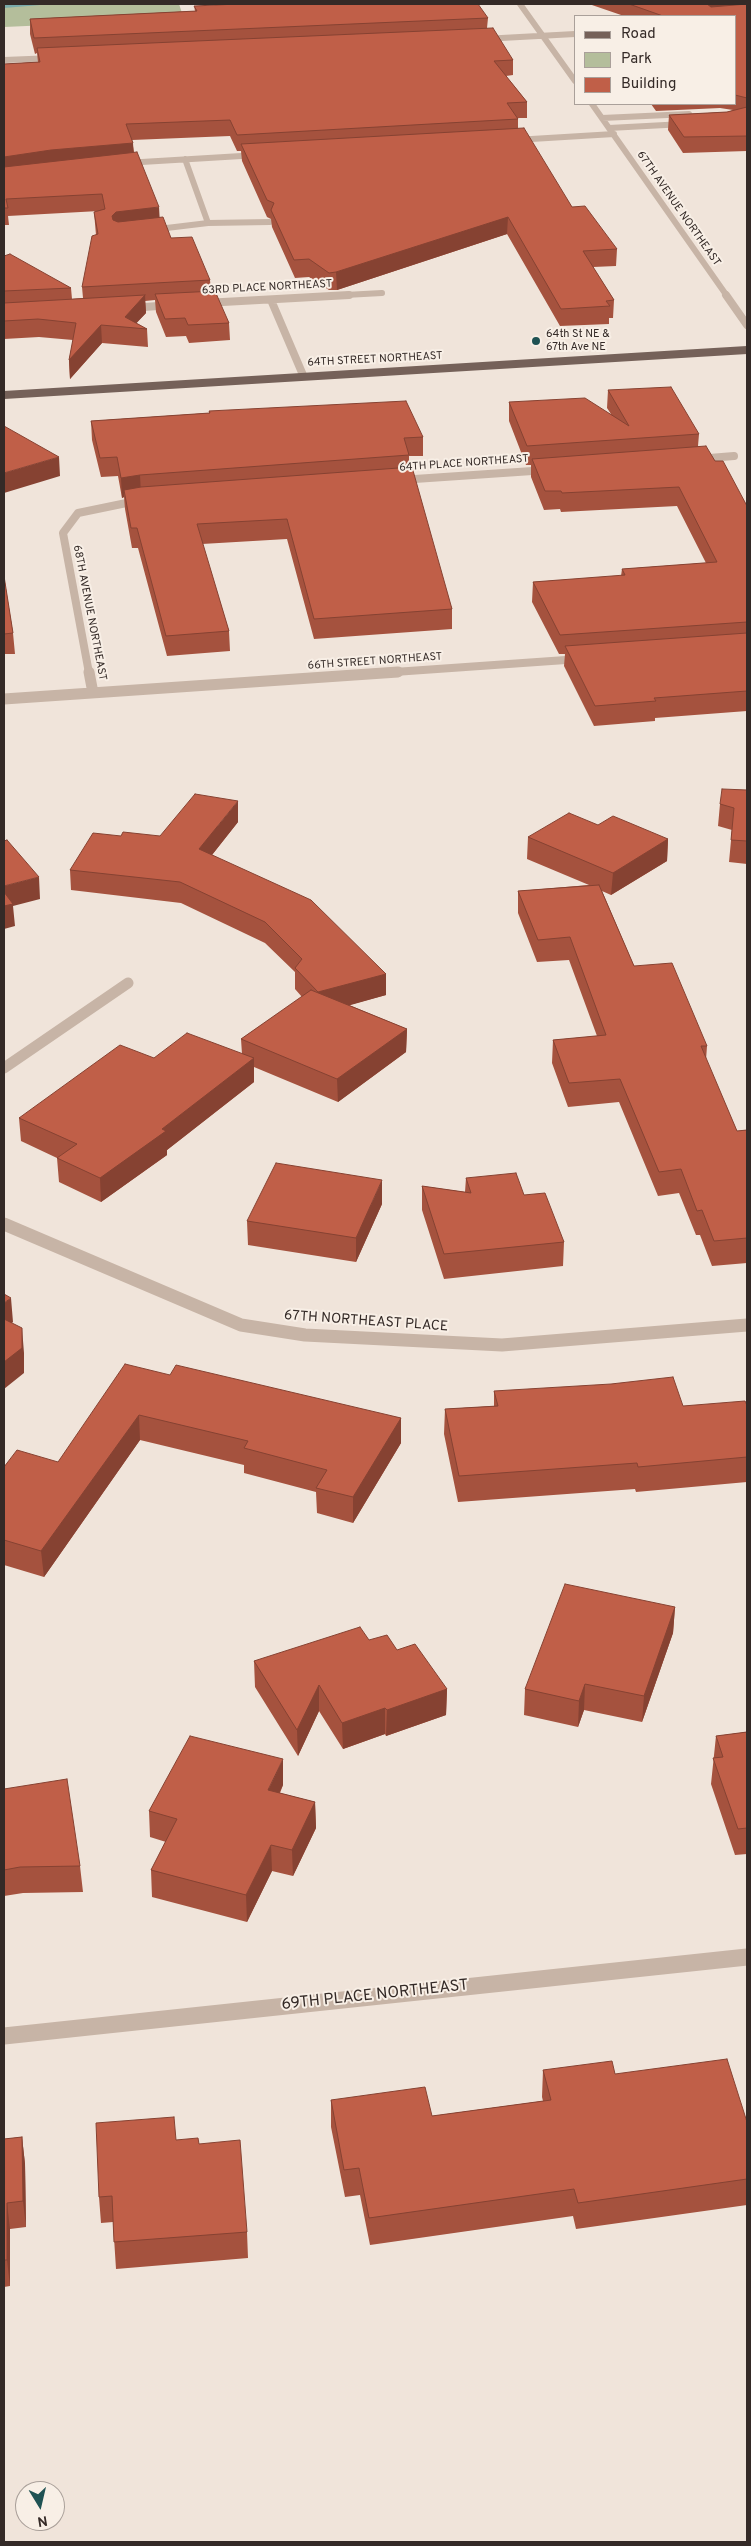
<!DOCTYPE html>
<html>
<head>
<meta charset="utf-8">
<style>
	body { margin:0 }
	#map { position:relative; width:751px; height:2546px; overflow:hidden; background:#f0e4da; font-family:Overpass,sans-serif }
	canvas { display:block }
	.frame { position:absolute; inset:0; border:5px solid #342a27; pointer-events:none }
	.legend { position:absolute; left:574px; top:15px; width:162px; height:90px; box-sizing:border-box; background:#f8efe6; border:1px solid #aaa09a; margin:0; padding:6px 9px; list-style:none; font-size:15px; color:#342a27 }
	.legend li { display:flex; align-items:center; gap:10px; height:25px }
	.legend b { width:25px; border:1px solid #aaa09a }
	.north { position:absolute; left:15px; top:2481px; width:50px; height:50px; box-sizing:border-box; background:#f8efe6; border:1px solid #aaa09a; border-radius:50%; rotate:171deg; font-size:14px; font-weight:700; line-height:20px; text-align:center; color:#342a27 }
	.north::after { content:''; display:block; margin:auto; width:18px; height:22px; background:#1f5253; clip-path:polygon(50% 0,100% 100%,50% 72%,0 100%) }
</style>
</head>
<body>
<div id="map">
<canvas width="751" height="2546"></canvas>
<div class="frame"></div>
<ul class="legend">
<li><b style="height:6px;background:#756159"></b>Road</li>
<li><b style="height:14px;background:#b4be9b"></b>Park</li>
<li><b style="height:14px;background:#c05f48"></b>Building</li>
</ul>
<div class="north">N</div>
</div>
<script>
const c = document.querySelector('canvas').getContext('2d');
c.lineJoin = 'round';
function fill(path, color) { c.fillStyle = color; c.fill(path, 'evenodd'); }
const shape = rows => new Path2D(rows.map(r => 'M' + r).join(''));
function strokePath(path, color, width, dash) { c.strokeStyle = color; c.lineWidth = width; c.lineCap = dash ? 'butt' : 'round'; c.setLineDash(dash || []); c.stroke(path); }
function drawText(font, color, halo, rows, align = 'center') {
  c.font = font + ' Overpass,sans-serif'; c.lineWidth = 4; c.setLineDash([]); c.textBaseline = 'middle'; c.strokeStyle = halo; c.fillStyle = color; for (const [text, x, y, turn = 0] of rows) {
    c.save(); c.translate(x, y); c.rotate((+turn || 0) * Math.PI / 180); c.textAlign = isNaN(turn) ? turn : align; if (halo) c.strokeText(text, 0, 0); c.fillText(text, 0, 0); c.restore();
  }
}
fill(shape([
	[4,4,179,4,184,19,4,27]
]), '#b4be9b');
fill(shape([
	[4,4,52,4,4,8,4,4]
]), '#7aabab');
strokePath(shape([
	[520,4,575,81],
	[483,39,575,34],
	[4,60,54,58],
	[592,104,727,296],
	[602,118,689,114],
	[609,128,684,124],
	[515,140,614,134],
	[185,159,208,223],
	[125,163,258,155],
	[150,230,208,223,270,222],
	[327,296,382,293]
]), '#c7b4a6', 6);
strokePath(shape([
	[726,295,747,325],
	[271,300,303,375],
	[205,303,349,295],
	[130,308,172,305],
	[697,459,734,456],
	[400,480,547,470],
	[89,673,63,533,78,513,141,500],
	[380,673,580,659]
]), '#c7b4a6', 8);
strokePath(shape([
	[89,672,93,693],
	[4,699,398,672],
	[4,1068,128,983]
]), '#c7b4a6', 11);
strokePath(shape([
	[4,1224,241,1325,305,1335,502,1345,747,1325]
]), '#c7b4a6', 13);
strokePath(shape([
	[4,2036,747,1957]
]), '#c7b4a6', 17);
strokePath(shape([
	[4,395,747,350]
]), '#756159', 8);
fill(shape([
	[589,4,747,4,747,151,683,153,668,130,669,115,727,112,733,110,720,108,656,111,651,104,735,104,735,16,624,16],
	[194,6,488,18,487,28,513,60,513,75,506,76,527,102,527,118,518,118,518,129,572,207,617,249,616,266,593,267,614,300,613,318,609,318,609,324,560,326,507,234,337,290,329,290,309,277,295,278,272,227,271,219,267,217,242,161,241,151,237,151,230,136,132,140,134,152,159,217,171,238,210,280,211,291,229,323,230,340,189,343,186,336,166,337,156,312,155,300,145,301,146,313,136,323,147,329,148,347,102,343,70,379,69,360,73,340,39,337,4,339,4,256,71,288,72,299,83,298,82,287,96,235,94,212,99,211,8,216,9,225,4,225,4,64,38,62,37,53,35,54,30,34,30,19,195,11],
	[608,390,699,434,698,446,715,461,747,506,747,711,655,718,655,721,594,726,564,666,565,654,559,654,532,602,533,582,621,576,622,569,706,563,677,506,561,512,560,509,544,510,531,477,531,465,526,465,509,421,509,402,611,414,607,408],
	[209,411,423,437,423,456,409,456,409,467,452,609,452,629,314,639,287,539,202,544,229,631,230,651,167,656,138,548,132,548,125,509,124,497,122,498,118,476,101,477,92,440,91,421,209,413],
	[4,576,13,633,15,654,4,654,5,666,4,666],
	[747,790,747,864,729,862,732,830,718,826,720,804],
	[238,822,212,855,386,974,386,995,349,1005,407,1029,406,1052,338,1102,254,1067,254,1082,167,1150,167,1155,101,1202,59,1182,57,1158,21,1141,19,1118,154,1058,242,1054,241,1039,302,997,295,989,295,972,265,943,181,903,71,890,70,870,121,836,160,836],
	[598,825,668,839,667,861,611,895,602,891,634,966,707,1046,706,1060,737,1131,747,1130,747,1263,712,1266,700,1235,696,1235,679,1193,658,1196,619,1102,568,1107,552,1063,553,1040,597,1036,569,960,537,962,518,913,518,891,589,885,527,859,528,837],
	[466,1178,564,1242,563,1266,444,1279,422,1210,422,1186,465,1192],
	[382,1204,356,1262,248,1245,247,1221],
	[170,1375,401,1418,401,1443,353,1523,317,1513,316,1492,244,1473,244,1465,140,1440,44,1577,4,1565,4,1467,58,1462],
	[494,1391,683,1406,747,1405,747,1482,636,1492,635,1489,458,1502,444,1434,445,1409,494,1406],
	[675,1607,673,1633,642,1722,584,1710,578,1727,524,1715,525,1689],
	[369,1640,397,1650,447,1689,446,1715,386,1736,385,1734,343,1749,319,1711,298,1756,255,1687,254,1661],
	[747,1732,747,1854,735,1855,711,1784,716,1736],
	[283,1785,280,1793,315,1802,316,1828,293,1876,272,1871,247,1922,152,1897,151,1870,166,1842,150,1837,149,1811],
	[4,1789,80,1866,83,1892,23,1893,4,1896],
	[543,2070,615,2074,747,2122,747,2205,576,2229,573,2216,370,2245,360,2195,345,2197,331,2127,331,2100,432,2116,543,2101,542,2097],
	[22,2137,25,2164,26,2227,10,2229,10,2286,4,2287,4,2139],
	[176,2140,199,2144,247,2232,248,2258,116,2269,113,2222,101,2223,99,2197]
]), '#a5523e');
fill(shape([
	[706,4,747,4,706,16],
	[133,143,134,159,4,173,4,157,51,150],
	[159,207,160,224,113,233,112,216,116,212],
	[508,217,507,234,337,290,336,272],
	[145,295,146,313,132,328,125,317],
	[101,325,102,343,70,379,69,360],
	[59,457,60,476,4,493,4,473],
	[140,475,141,494,124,490,124,497,122,498,121,478],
	[238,801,238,822,200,870,199,849],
	[668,839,667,861,611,895,613,873],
	[39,877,40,899,13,906,15,926,4,929,4,886],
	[386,974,386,995,319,1014,318,992],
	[407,1029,406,1052,338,1102,337,1079],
	[254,1058,254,1082,167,1150,167,1155,101,1202,100,1178,162,1129],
	[382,1180,382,1204,356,1262,356,1238],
	[11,1298,13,1322,4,1330,4,1303],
	[22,1328,24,1353,24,1373,4,1389,4,1362],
	[139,1415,140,1440,44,1577,41,1551],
	[401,1418,401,1443,353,1523,353,1497],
	[675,1607,673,1633,642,1722,644,1696],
	[585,1684,584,1710,578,1727,579,1701],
	[319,1685,319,1711,298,1756,297,1730],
	[447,1689,446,1715,386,1736,387,1710],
	[385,1708,385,1734,343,1749,342,1723],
	[283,1759,283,1785,268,1816,268,1790],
	[315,1802,316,1828,293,1876,292,1850],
	[271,1845,272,1871,247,1922,246,1895],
	[22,2137,25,2164,26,2227,23,2201],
	[7,2203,10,2229,10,2286,7,2260]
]), '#864232');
const building = shape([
	[238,4,478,4,488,18,34,38,30,19,197,11,194,6,238,4],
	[629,4,707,4,711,7,747,4,747,98,735,95,735,16,663,16,629,4],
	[493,28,513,60,494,61,527,102,507,103,518,119,237,135,230,120,126,124,133,143,51,150,4,157,4,64,40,62,37,48,493,28],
	[747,107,747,136,684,137,669,115,727,112,747,107],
	[524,128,572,207,585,206,617,249,583,251,614,300,606,301,610,306,561,309,508,217,336,272,329,273,309,259,294,260,271,210,274,203,267,200,241,144,524,128],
	[137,152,159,207,116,212,112,216,113,220,118,222,163,217,171,238,192,237,210,280,82,287,92,236,98,234,94,212,105,209,102,194,6,199,8,208,4,208,4,167,137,152],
	[10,254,71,288,4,291,4,256,10,254],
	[215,291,229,323,188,325,185,318,165,319,155,294,215,291],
	[145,295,125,317,147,329,101,325,69,360,76,323,38,319,4,321,4,303,145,295],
	[671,387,699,434,527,446,509,402,585,398,629,426,608,390,671,387],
	[406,401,423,437,404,438,409,455,140,475,121,478,117,457,100,458,91,421,210,413,209,411,406,401],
	[4,426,59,457,4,473,4,426],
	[706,446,715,461,723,461,747,506,747,622,560,635,533,582,625,575,622,569,717,562,679,487,562,493,561,491,545,491,532,459,706,446],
	[412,467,452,609,314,619,287,519,197,524,229,631,166,636,137,528,131,528,124,490,141,487,412,467],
	[4,576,13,633,4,634,4,576],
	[747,633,747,691,654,698,656,701,595,706,565,646,747,633],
	[722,789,747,790,747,841,731,840,734,808,720,804,722,789],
	[195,794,238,801,199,849,311,900,386,974,318,992,295,968,302,959,265,922,180,882,70,870,93,833,121,836,123,832,160,836,195,794],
	[569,813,598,825,613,816,668,839,613,873,528,837,569,813],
	[7,840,39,877,4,886,4,841,7,840],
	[599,885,634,966,672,963,707,1046,701,1046,737,1131,747,1130,747,1238,714,1241,702,1210,697,1211,681,1169,659,1172,620,1079,569,1083,553,1040,606,1035,570,937,538,940,518,891,599,885],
	[4,892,13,904,4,906,4,892],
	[311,990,407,1029,337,1079,241,1039,311,990],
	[187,1033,254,1058,162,1129,166,1131,100,1178,57,1158,77,1144,19,1118,120,1045,154,1058,187,1033],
	[276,1163,382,1180,356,1238,247,1221,276,1163],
	[516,1173,524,1195,545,1193,564,1242,444,1254,422,1186,471,1193,466,1178,516,1173],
	[4,1294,11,1298,4,1303,4,1294],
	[4,1319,22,1328,22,1348,4,1362,4,1319],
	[125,1364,170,1375,176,1365,401,1418,353,1497,316,1488,327,1470,244,1448,248,1441,139,1415,41,1551,4,1540,4,1467,17,1450,58,1462,125,1364],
	[673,1377,683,1406,745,1401,747,1405,747,1457,638,1467,637,1463,459,1476,445,1409,498,1406,494,1391,611,1384,673,1377],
	[565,1584,675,1607,644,1696,585,1684,579,1701,525,1689,565,1584],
	[360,1627,369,1640,387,1635,397,1650,415,1644,447,1689,387,1710,385,1708,342,1723,319,1685,297,1730,254,1661,360,1627],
	[747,1732,747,1828,738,1829,713,1758,723,1757,716,1736,747,1732],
	[190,1736,283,1759,268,1790,315,1802,292,1850,271,1845,246,1895,151,1870,177,1819,149,1811,190,1736],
	[67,1779,80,1866,20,1867,4,1870,4,1789,67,1779],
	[727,2059,747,2122,747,2179,578,2203,574,2189,369,2218,359,2168,344,2170,331,2100,425,2087,432,2116,551,2100,543,2070,612,2061,615,2074,727,2059],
	[174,2117,176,2140,198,2138,199,2144,240,2140,247,2232,114,2242,112,2196,99,2197,96,2123,174,2117],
	[22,2137,23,2201,7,2203,7,2260,4,2260,4,2139,22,2137]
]);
fill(building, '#c05f48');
strokePath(building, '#864232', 1);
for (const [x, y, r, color] of [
	[536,341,5,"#1f5253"]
]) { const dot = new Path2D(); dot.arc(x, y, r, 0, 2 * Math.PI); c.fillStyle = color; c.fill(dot); strokePath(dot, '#f8efe6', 2); }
drawText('11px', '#342a27', '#f8efe6', [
	["67TH AVENUE NORTHEAST",678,209,55],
	["63RD PLACE NORTHEAST",267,288,-3],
	["64TH STREET NORTHEAST",375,360,-3],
	["64TH PLACE NORTHEAST",464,464,-4],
	["68TH AVENUE NORTHEAST",89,613,79],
	["66TH STREET NORTHEAST",375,662,-4]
]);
drawText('11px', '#342a27', '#f8efe6', [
	["64th St NE &",546,335],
	["67th Ave NE",546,348]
], 'left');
drawText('14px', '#342a27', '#f8efe6', [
	["67TH NORTHEAST PLACE",366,1322,4]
]);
drawText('16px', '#342a27', '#f8efe6', [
	["69TH PLACE NORTHEAST",375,1996,-6]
]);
</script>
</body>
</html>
